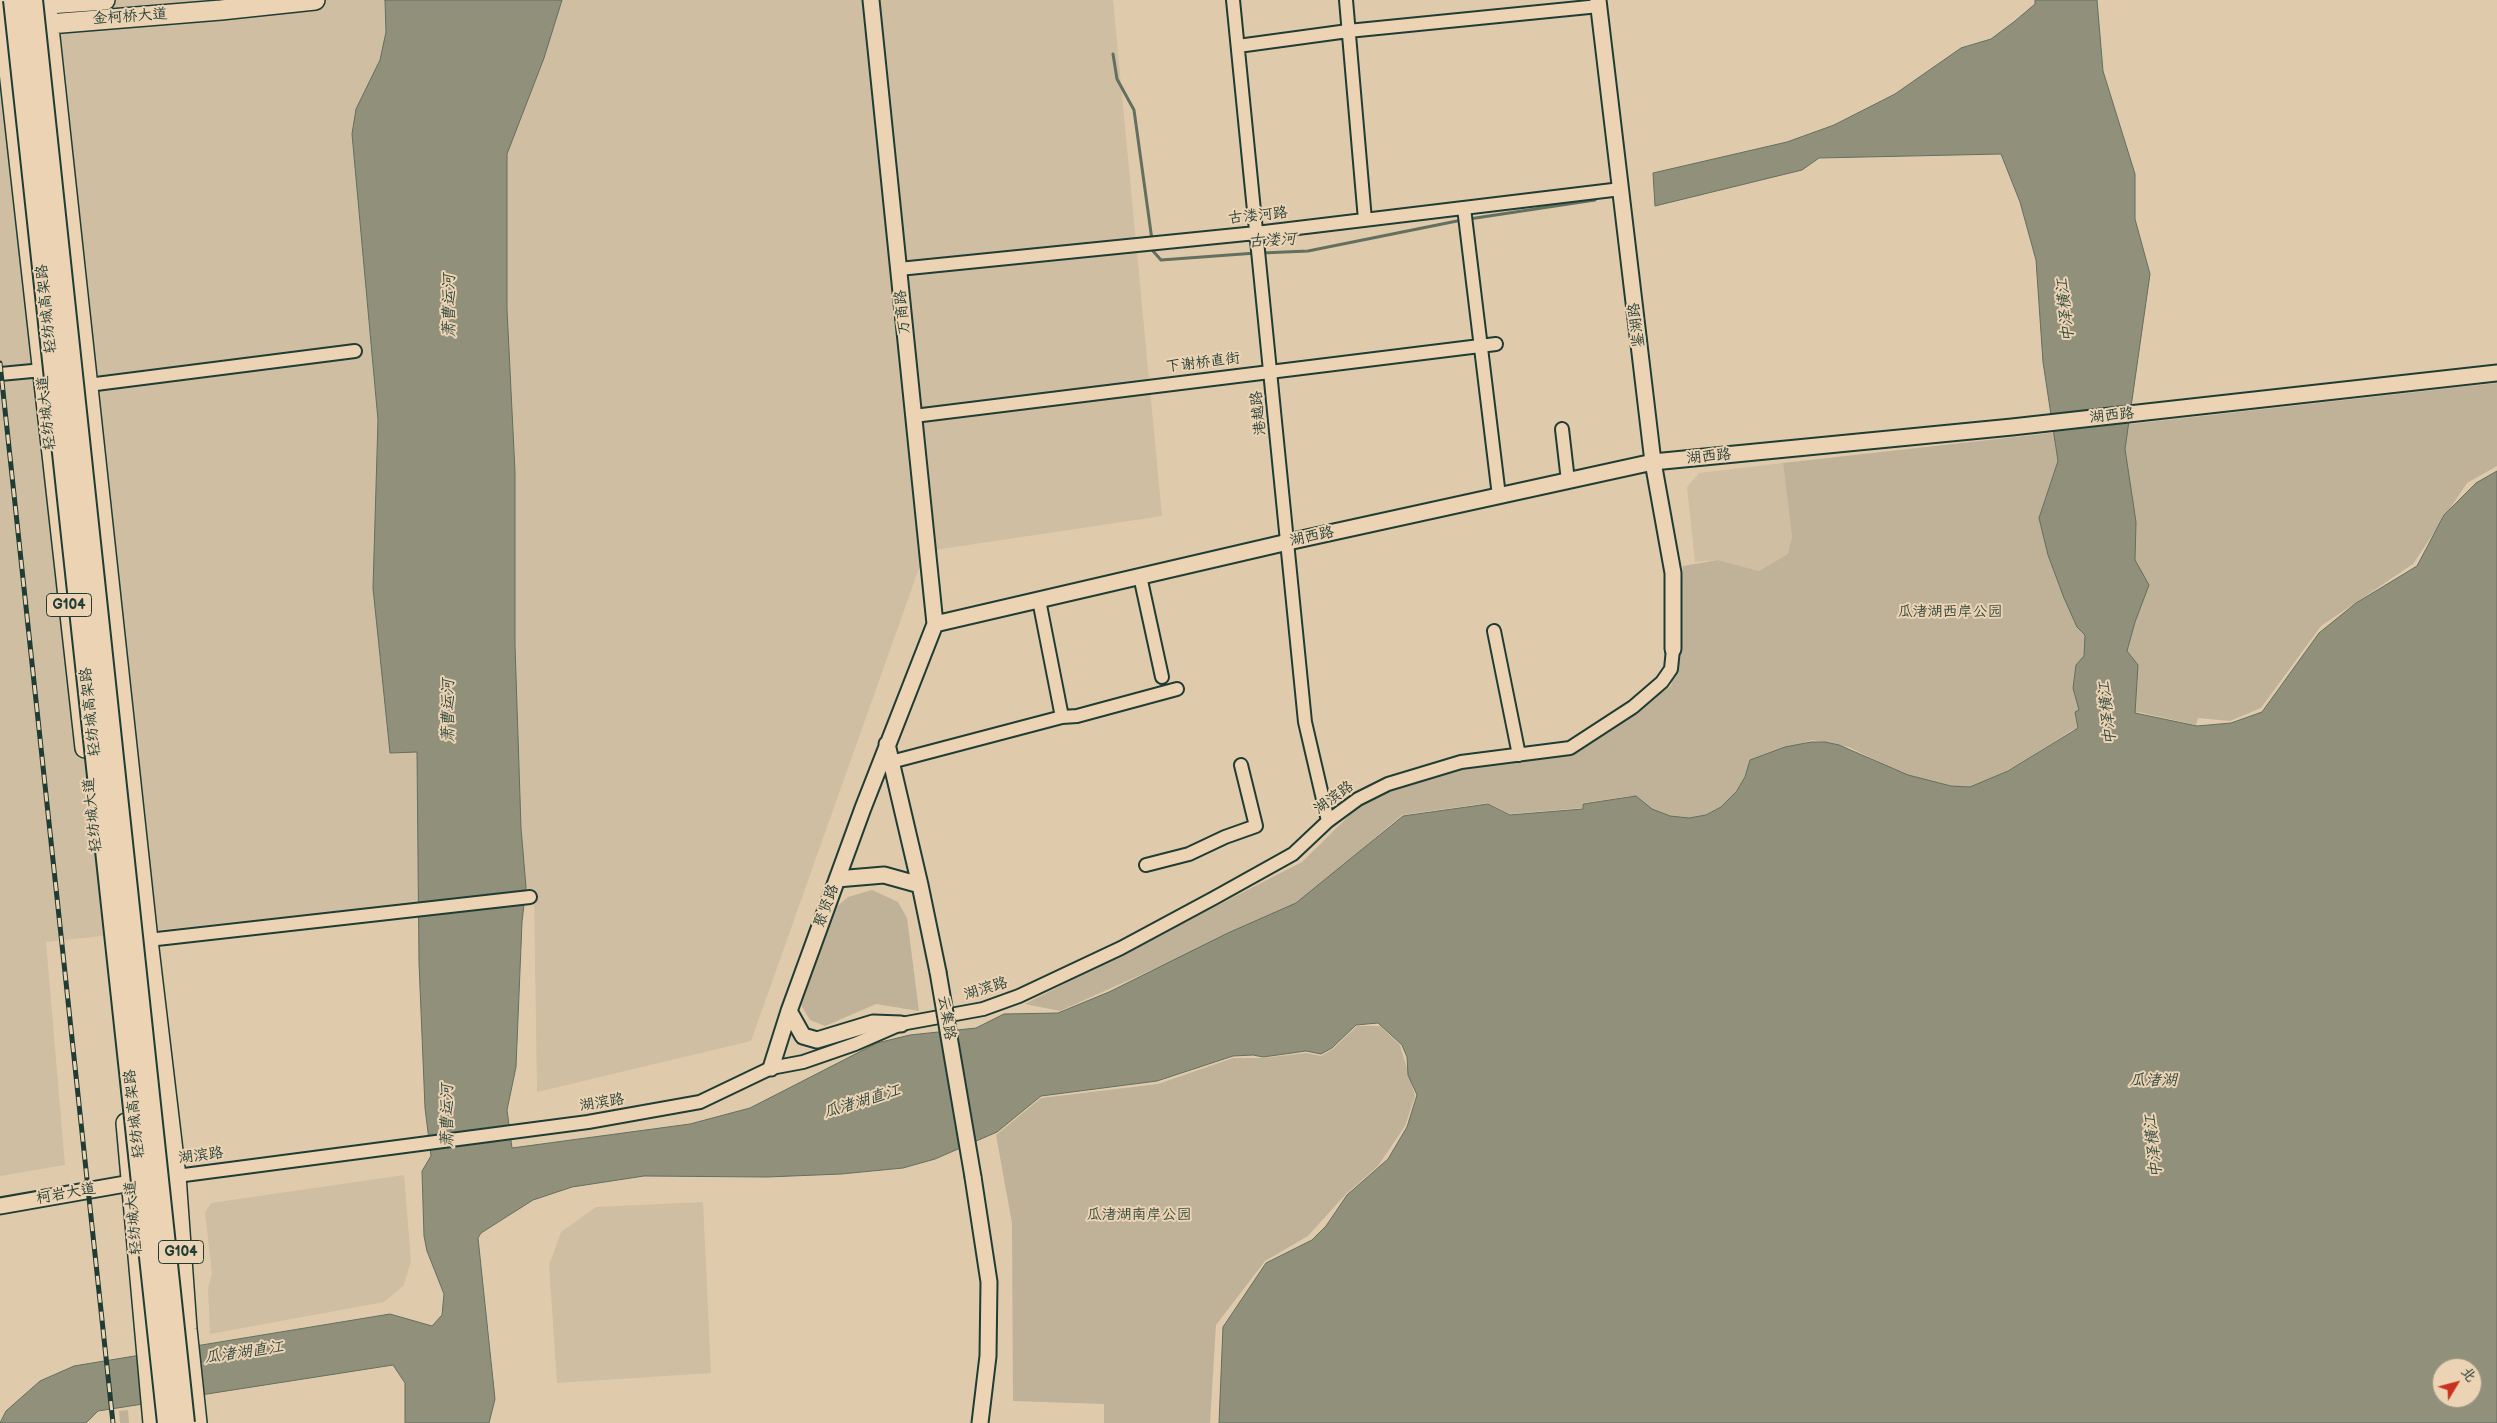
<!DOCTYPE html>
<html>
<head>
<meta charset="utf-8">
<style>
	body { margin:0 }
	#map { position:relative; width:2497px; height:1423px; overflow:hidden; background:#e0caac; font-family:"Balsamiq Sans","LXGW WenKai TC",sans-serif }
	canvas { display:block }
	.north { position:absolute; left:2432px; top:1358px; width:50px; height:50px; box-sizing:border-box; background:#ecd3b4; border:1px solid #9a9781; border-radius:50%; rotate:53deg; font-size:14px; font-weight:700; line-height:20px; text-align:center; color:#1f3d34 }
	.north::after { content:''; display:block; margin:auto; width:18px; height:22px; background:#c8321e; clip-path:polygon(50% 0,100% 100%,50% 72%,0 100%) }
</style>
</head>
<body>
<div id="map">
<canvas width="2497" height="1423"></canvas>
<div class="north">北</div>
</div>
<script>
const c = document.querySelector('canvas').getContext('2d');
c.lineJoin = 'round';
function fill(path, color) { c.fillStyle = color; c.fill(path, 'evenodd'); }
const shape = rows => new Path2D(rows.map(r => 'M' + r).join(''));
function strokePath(path, color, width, dash) { c.strokeStyle = color; c.lineWidth = width; c.lineCap = dash ? 'butt' : 'round'; c.setLineDash(dash || []); c.stroke(path); }
function drawText(font, color, halo, rows, align = 'center') {
  c.font = font + ' "Balsamiq Sans","LXGW WenKai TC",sans-serif'; c.lineWidth = 4; c.setLineDash([]); c.textBaseline = 'middle'; c.strokeStyle = halo; c.fillStyle = color; for (const [text, x, y, turn = 0] of rows) {
    c.save(); c.translate(x, y); c.rotate((+turn || 0) * Math.PI / 180); c.textAlign = isNaN(turn) ? turn : align; if (halo) c.strokeText(text, 0, 0); c.fillText(text, 0, 0); c.restore();
  }
}
fill(shape([
	[0,0,1113,0,1162,516,928,551,923,557,751,1041,537,1092,534,890,46,942,65,1165,0,1176],
	[1783,463,1792,537,1788,555,1759,571,1718,560,1695,562,1687,487,1699,473],
	[404,1175,411,1261,404,1285,384,1302,210,1334,208,1288,212,1273,205,1213,211,1203],
	[703,1202,711,1373,557,1383,549,1265,561,1232,596,1207]
]), '#cfbea2');
fill(shape([
	[2497,383,2497,466,2467,483,2413,564,2321,626,2261,708,2230,721,2198,718,2196,725,2138,712,2072,730,2016,766,1968,792,1909,777,1849,747,1812,740,1753,760,1745,778,1727,804,1694,821,1661,816,1632,796,1582,803,1582,808,1510,814,1488,803,1402,815,1305,897,1281,912,1060,1011,1025,1004,1302,862,1363,802,1403,782,1462,767,1573,752,1671,686,1676,667,1683,566,1718,560,1759,571,1788,554,1792,537,1783,463],
	[872,890,898,902,907,918,919,1011,876,1004,825,1026,810,1020,801,1005,834,909,848,897],
	[1357,1026,1380,1026,1400,1045,1415,1096,1405,1126,1378,1166,1346,1194,1308,1236,1265,1261,1216,1325,1210,1423,1104,1423,1104,1404,1013,1401,1012,1223,996,1135,1041,1098,1158,1084,1233,1058,1263,1058,1306,1053,1321,1056,1333,1049],
	[128,1410,129,1423,120,1423,119,1411]
]), '#bfb298');
const water = shape([
	[385,0,562,0,544,58,507,154,507,309,515,472,515,645,521,828,526,887,522,922,516,1067,507,1110,512,1148,690,1124,750,1108,877,1043,910,1035,976,1028,1004,1014,1058,1013,1109,992,1228,933,1296,903,1403,816,1488,804,1510,815,1583,809,1583,804,1636,796,1652,809,1670,816,1689,818,1706,815,1721,807,1736,792,1745,777,1750,760,1785,747,1811,742,1825,742,1839,745,1908,775,1951,786,1970,787,2008,771,2078,728,2075,712,2079,710,2073,688,2076,665,2084,656,2085,635,2077,627,2064,598,2048,555,2039,518,2058,461,2043,362,2036,260,2020,202,2001,154,1819,158,1802,170,1655,206,1653,173,1787,142,1834,125,1895,94,1961,48,1991,39,2015,21,2035,4,2035,0,2097,0,2103,71,2135,174,2135,219,2150,274,2125,449,2136,522,2135,560,2149,585,2135,622,2127,651,2138,665,2135,713,2197,726,2231,723,2262,712,2319,633,2356,603,2417,566,2444,515,2476,483,2497,471,2497,1423,1219,1423,1223,1327,1266,1263,1312,1240,1326,1226,1347,1195,1388,1159,1407,1127,1417,1095,1408,1075,1407,1057,1402,1045,1378,1023,1356,1025,1332,1048,1321,1054,1306,1051,1263,1057,1253,1055,1233,1056,1157,1081,1041,1096,997,1132,935,1159,903,1168,841,1174,767,1177,644,1176,572,1187,533,1200,481,1233,478,1238,495,1399,489,1423,405,1423,405,1383,393,1365,98,1411,86,1423,0,1423,6,1411,40,1381,74,1366,390,1314,432,1326,442,1315,444,1294,427,1251,424,1236,422,1171,431,1156,425,1108,419,963,417,752,390,753,373,588,378,420,352,134,356,109,380,60,386,32,385,0],
	[2442,1368,2472,1368,2472,1398,2442,1398,2442,1368]
]);
fill(water, '#90907b');
strokePath(water, '#636f5f', 1);
strokePath(shape([
	[1113,54,1117,79,1134,110,1152,240],
	[1469,219,1595,200],
	[1153,246,1153,251,1161,260,1256,253],
	[1262,253,1308,251,1462,220]
]), '#636f5f', 3);
const minor = shape([
	[1233,0,1305,722,1328,821],
	[1346,0,1365,220],
	[1238,46,1348,31,1599,6],
	[1464,208,1499,496],
	[899,269,1256,233,1621,189],
	[0,374,43,370],
	[88,385,355,351],
	[914,416,1496,344],
	[1562,429,1568,481],
	[1140,576,1162,677],
	[1494,631,1519,755],
	[1062,717,1077,716,1177,689],
	[891,762,1062,717,1039,600],
	[1146,865,1189,854,1225,837,1256,826,1241,765],
	[148,940,530,897],
	[169,1177,588,1122,700,1102,771,1068,803,1062,855,1044,901,1024,983,1009,1019,996,1121,948,1214,898,1293,854,1328,821,1358,799,1388,784,1461,762,1570,748,1633,707,1662,682,1671,669,1673,649]
]);
const tertiary = shape([
	[1598,0,1653,462,1673,573,1673,649],
	[935,624,1288,542,1653,462,2012,427,2497,373],
	[887,744,920,885,938,972],
	[837,879,884,875,920,885],
	[789,1011,803,1036,817,1040,873,1023,901,1024],
	[771,1068,789,1011,863,808,935,624,871,0],
	[973,1177,989,1282,988,1356,980,1423],
	[0,1206,131,1183]
]);
const primary = shape([
	[1,0,85,748],
	[46,0,148,940,176,1176,187,1329,197,1423],
	[34,5,105,0],
	[37,25,221,10,315,0],
	[126,1123,153,1423]
]);
strokePath(minor, '#1f3d34', 16);
strokePath(tertiary, '#1f3d34', 19);
strokePath(primary, '#1f3d34', 22);
strokePath(minor, '#ecd3b4', 12);
strokePath(tertiary, '#ecd3b4', 15);
strokePath(primary, '#ecd3b4', 19);
const rail = shape([
	[0,363,113,1423]
]);
strokePath(rail, '#1f3d34', 5);
strokePath(rail, '#ecd3b4', 3, [9]);
const tertiaryBridge = shape([
	[938,972,973,1177]
]);
const trunkBridge = shape([
	[14,0,168,1423],
	[32,0,184,1423]
]);
strokePath(tertiaryBridge, '#1f3d34', 19, []);
strokePath(trunkBridge, '#1f3d34', 24, []);
strokePath(tertiaryBridge, '#ecd3b4', 15);
strokePath(trunkBridge, '#ecd3b4', 20);
for (const [x, y, w] of [
	[69,605,45],
	[181,1252,45]
]) { const box = new Path2D(); box.roundRect(x - w / 2, y - 11.5, w, 23, 4); c.fillStyle = '#ecd3b4'; c.fill(box); strokePath(box, '#1f3d34', 1); }
drawText('bold 14px', '#1f3d34', null, [
	["G104",69,605],
	["G104",181,1252]
]);
drawText('15px', '#1f3d34', '#ecd3b4', [
	["金柯桥大道",130,17,-4],
	["古溇河路",1258,216,-6],
	["轻纺城高架路",47,309,-96],
	["万商路",903,312,-96],
	["鉴湖路",1637,325,-97],
	["下谢桥直街",1203,363,-7],
	["轻纺城大道",47,413,-96],
	["港越路",1259,413,-96],
	["湖西路",2112,416,-6],
	["湖西路",1709,457,-6],
	["湖西路",1312,537,-12],
	["轻纺城高架路",91,712,-96],
	["湖滨路",1334,798,-36],
	["轻纺城大道",93,815,-96],
	["聚贤路",827,906,-70],
	["湖滨路",986,989,-17],
	["云集路",946,1018,80],
	["湖滨路",602,1103,-9],
	["轻纺城高架路",135,1114,-96],
	["湖滨路",201,1156,-7],
	["柯岩大道",66,1194,-10],
	["轻纺城大道",134,1218,-95]
]);
drawText('15px', '#2f493e', '#ecd3b4', [
	["瓜渚湖西岸公园",1950,612],
	["瓜渚湖南岸公园",1139,1215]
]);
drawText('italic 16px', '#30493f', '#ecd3b4', [
	["古溇河",1272,241,-3],
	["萧曹运河",450,306,-90],
	["中泽横江",2066,310,-96],
	["萧曹运河",449,711,-90],
	["中泽横江",2108,713,-96],
	["瓜渚湖",2153,1081],
	["瓜渚湖直江",862,1102,-17],
	["萧曹运河",448,1116,-90],
	["中泽横江",2154,1146,-96],
	["瓜渚湖直江",244,1353,-8]
]);
</script>
</body>
</html>
